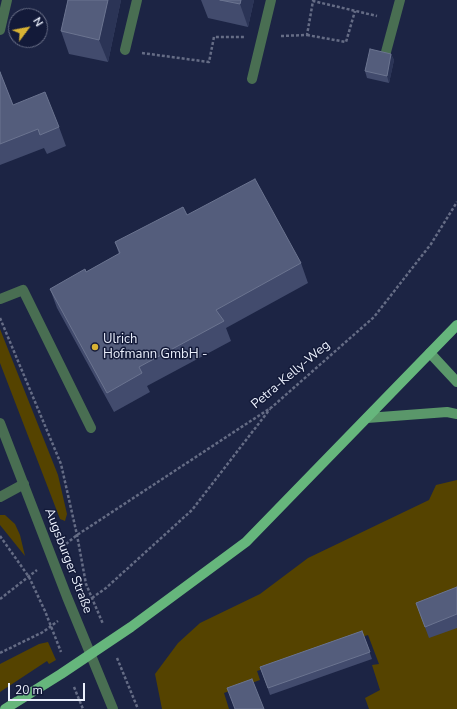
<!DOCTYPE html>
<html>
<head>
<meta charset="utf-8">
<style>
	body { margin:0 }
	#map { position:relative; width:457px; height:709px; overflow:hidden; background:#1c2444; font-family:"Nunito Sans",sans-serif }
	canvas { display:block }
	.north { position:absolute; left:8px; top:8px; width:40px; height:40px; box-sizing:border-box; background:#131a39; border:1px solid #696f87; border-radius:50%; rotate:58deg; font-size:11px; font-weight:700; line-height:16px; text-align:center; color:#eaeffc }
	.north::after { content:''; display:block; margin:auto; width:14px; height:18px; background:#d9b334; clip-path:polygon(50% 0,100% 100%,50% 72%,0 100%) }
	.scale { position:absolute; left:8px; top:683px; width:77px; height:18px; box-sizing:border-box; border:2px solid #eaeffc; border-top:0; padding-left:5px; font-size:12px; line-height:14px; white-space:nowrap; color:#eaeffc; -webkit-text-stroke:3px #131a39; paint-order:stroke }
</style>
</head>
<body>
<div id="map">
<canvas width="457" height="709"></canvas>
<div class="north">N</div>
<div class="scale">20 m</div>
</div>
<script>
const c = document.querySelector('canvas').getContext('2d');
c.lineJoin = 'round';
function fill(path, color) { c.fillStyle = color; c.fill(path, 'evenodd'); }
const shape = rows => new Path2D(rows.map(r => 'M' + r).join(''));
function strokePath(path, color, width, dash) { c.strokeStyle = color; c.lineWidth = width; c.lineCap = dash ? 'butt' : 'round'; c.setLineDash(dash || []); c.stroke(path); }
function drawText(font, color, halo, rows, align = 'center') {
  c.font = font + ' "Nunito Sans",sans-serif'; c.lineWidth = 3; c.setLineDash([]); c.textBaseline = 'middle'; c.strokeStyle = halo; c.fillStyle = color; for (const [text, x, y, turn = 0] of rows) {
    c.save(); c.translate(x, y); c.rotate((+turn || 0) * Math.PI / 180); c.textAlign = isNaN(turn) ? turn : align; if (halo) c.strokeText(text, 0, 0); c.fillText(text, 0, 0); c.restore();
  }
}
fill(shape([
	[0,329,58,475,67,514,65,521,60,519,0,363],
	[457,480,457,709,369,709,365,698,380,690,372,665,379,664,368,635,257,671,260,680,224,693,229,709,162,709,155,674,178,643,200,623,260,594,308,558,429,500,436,485],
	[0,515,5,515,15,524,20,535,25,556,0,525],
	[48,642,56,660,49,664,47,661,0,692,0,664,39,644]
]), '#554300');
strokePath(shape([
	[307,35,346,42,355,11],
	[281,36,307,35,313,1,377,16],
	[142,53,209,62,214,37,244,37],
	[0,318,61,464,77,535,86,584,103,624],
	[0,536,29,577,45,611,61,652],
	[66,544,77,535,272,407,374,317,431,244,457,202],
	[92,598,106,588,192,510,270,409],
	[0,599,37,570],
	[0,653,43,632,58,621],
	[117,658,138,709],
	[74,687,83,709]
]), '#656c85', 2.5, [3, 2]);
strokePath(shape([
	[0,30,7,0],
	[125,50,137,0],
	[386,52,400,0],
	[252,79,271,0],
	[0,299,23,290,91,428],
	[0,497,24,484]
]), '#496e52', 10);
strokePath(shape([
	[0,423,67,597,113,709]
]), '#496e52', 10);
strokePath(shape([
	[430,353,457,382],
	[367,418,447,412,457,414]
]), '#5a976a', 10);
strokePath(shape([
	[5,709,61,674,131,627,246,542,457,325]
]), '#66b67c', 10);
fill(shape([
	[68,0,121,0,108,62,69,54,61,31],
	[201,0,254,0,248,27,208,18],
	[391,54,394,60,389,83,367,78,365,71],
	[0,72,13,105,59,127,66,146,47,154,44,148,0,165],
	[187,215,301,263,308,283,226,328,231,341,147,386,150,392,114,412,57,308,50,289,86,272,119,254,115,242],
	[457,587,457,628,429,638,416,603],
	[362,631,372,659,270,695,260,667]
]), '#424b6d');
fill(shape([
	[108,0,121,0,108,62,99,40],
	[241,0,254,0,248,27,240,4],
	[391,54,394,60,389,83,387,76]
]), '#2b3456');
const building = shape([
	[68,0,108,0,99,40,61,31,68,0],
	[220,0,241,0,240,4,220,0],
	[370,49,391,54,387,76,365,71,370,49],
	[0,72,13,105,45,92,59,127,40,135,38,129,0,144,0,72],
	[255,179,301,263,216,310,224,321,139,367,142,373,107,393,50,289,85,269,86,272,120,253,115,242,183,207,187,215,255,179],
	[457,587,457,614,425,627,416,603,457,587],
	[362,631,370,652,268,688,260,667,362,631],
	[252,679,264,709,235,709,227,688,252,679]
]);
fill(building, '#545d7c');
strokePath(building, '#6b7490', 1);
for (const [x, y, r, color] of [
	[95,347,4,"#d9b334"]
]) { const dot = new Path2D(); dot.arc(x, y, r, 0, 2 * Math.PI); c.fillStyle = color; c.fill(dot); strokePath(dot, '#131a39', 1.5); }
drawText('13px', '#eaeffc', '#131a39', [
	["Ulrich",103,340],
	["Hofmann GmbH -",103,355]
], 'left');
drawText('13px', '#eaeffc', '#131a39', [
	["Petra-Kelly-Weg",291,375,-40],
	["Augsburger Straße",68,561,69]
]);
</script>
</body>
</html>
